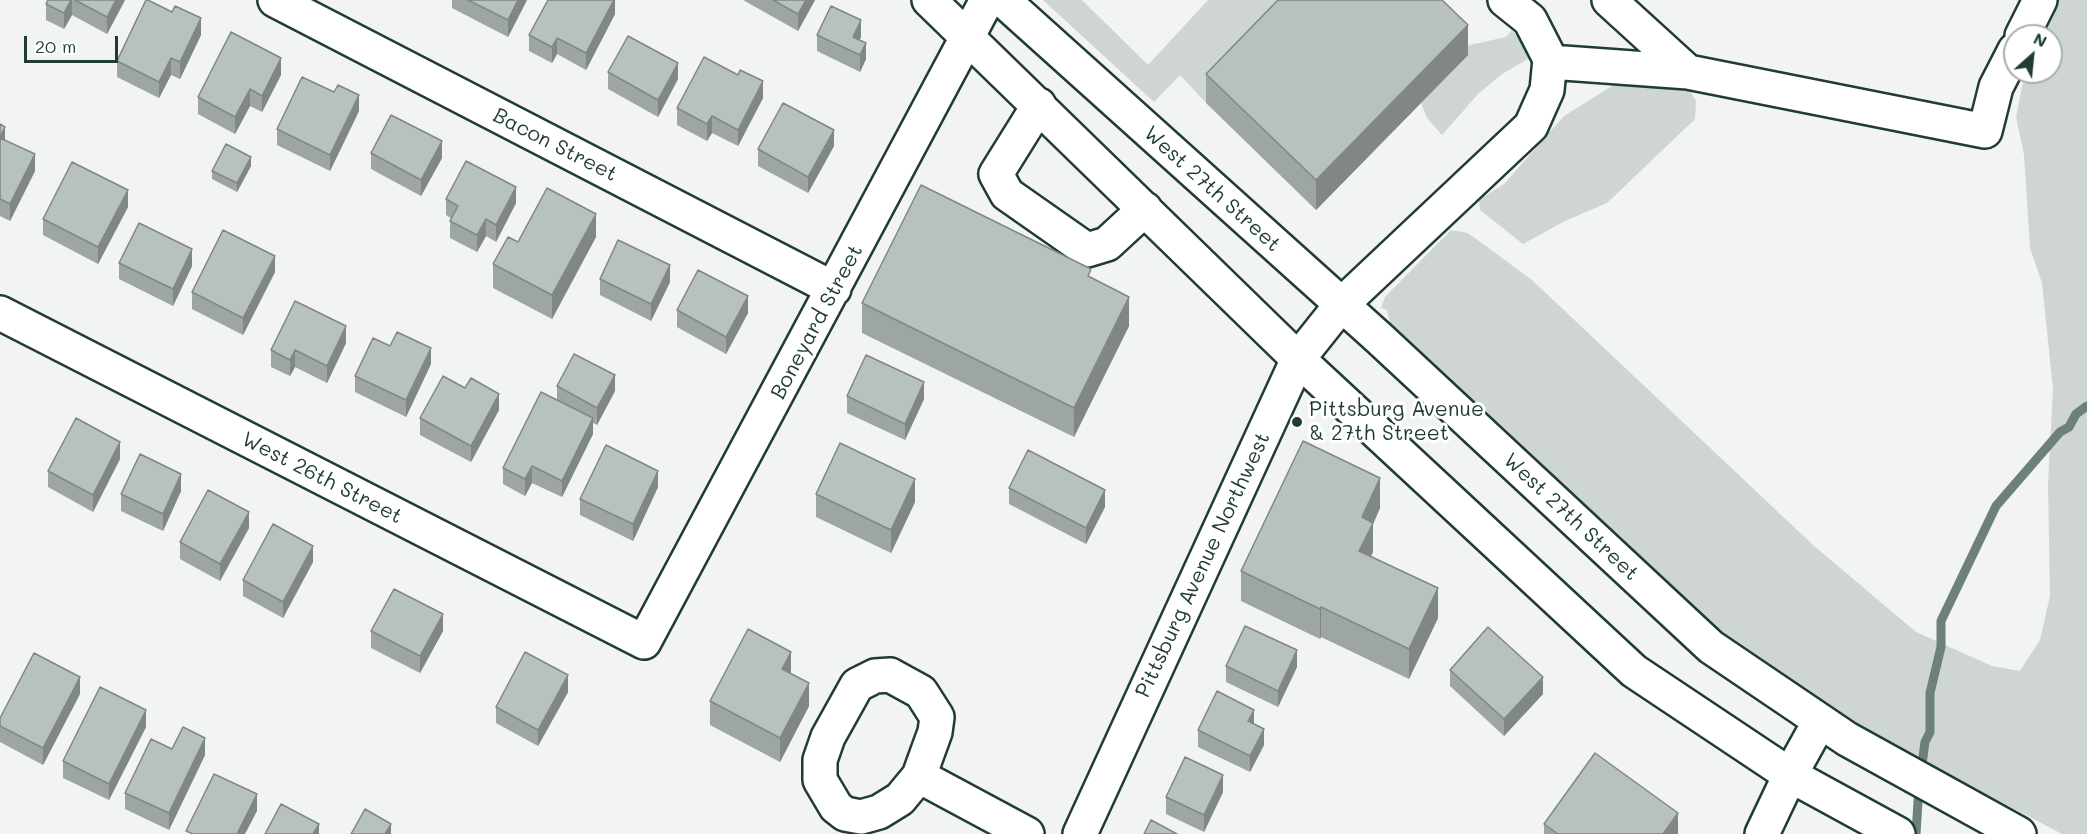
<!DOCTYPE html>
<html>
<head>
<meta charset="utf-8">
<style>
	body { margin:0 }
	#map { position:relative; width:2087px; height:834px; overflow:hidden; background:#f2f3f3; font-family:Mali,sans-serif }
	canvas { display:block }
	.north { position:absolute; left:2003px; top:24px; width:60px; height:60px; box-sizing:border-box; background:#fff; border:2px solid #a5b1ae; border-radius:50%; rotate:27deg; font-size:16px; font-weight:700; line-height:24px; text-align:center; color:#1f3d34 }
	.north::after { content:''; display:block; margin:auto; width:21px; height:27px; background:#1f3d34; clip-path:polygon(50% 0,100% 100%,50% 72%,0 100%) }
	.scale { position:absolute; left:24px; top:36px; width:94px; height:27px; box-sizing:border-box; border:3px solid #1f3d34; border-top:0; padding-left:8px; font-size:18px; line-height:21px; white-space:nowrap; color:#1f3d34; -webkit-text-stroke:4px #fff; paint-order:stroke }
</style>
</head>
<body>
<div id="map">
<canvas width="2087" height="834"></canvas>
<div class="north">N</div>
<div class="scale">20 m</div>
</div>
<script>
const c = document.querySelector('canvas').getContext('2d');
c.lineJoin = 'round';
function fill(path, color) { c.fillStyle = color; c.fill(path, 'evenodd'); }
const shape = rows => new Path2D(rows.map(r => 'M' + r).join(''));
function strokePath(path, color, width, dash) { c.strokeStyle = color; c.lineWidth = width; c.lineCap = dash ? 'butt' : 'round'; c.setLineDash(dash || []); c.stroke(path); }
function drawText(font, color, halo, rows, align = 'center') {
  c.font = font + ' Mali,sans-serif'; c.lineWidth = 6; c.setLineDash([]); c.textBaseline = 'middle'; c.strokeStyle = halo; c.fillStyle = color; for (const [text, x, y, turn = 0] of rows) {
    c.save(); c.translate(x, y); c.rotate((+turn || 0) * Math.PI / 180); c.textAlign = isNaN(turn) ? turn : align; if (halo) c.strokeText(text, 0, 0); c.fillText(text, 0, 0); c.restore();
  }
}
fill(shape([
	[1043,0,1082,0,1148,65,1208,0,1307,0,1206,103,1180,75,1154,102],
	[2056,0,2087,0,2087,834,2062,834,1850,722,1732,640,1678,595,1419,354,1391,326,1387,310,1381,308,1385,297,1451,230,1468,233,1532,280,1813,545,1916,632,1992,666,2020,671,2040,640,2050,596,2048,484,2053,389,2042,283,2030,248,2024,155,2016,117,2025,72,2051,72,2051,36,2038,36],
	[1512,30,1524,45,1528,59,1502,74,1479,93,1442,135,1427,118,1421,103,1467,55,1463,51,1470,45,1506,37],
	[1639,79,1689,89,1696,101,1695,119,1607,203,1565,221,1523,244,1480,210,1479,200,1504,184,1564,116,1617,83]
]), '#ced5d3');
strokePath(shape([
	[1921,772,1925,742,1930,732,1930,693,1941,647,1941,621,1996,506,2060,432,2069,427,2076,414,2087,406],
	[1916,834,1919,785]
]), '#6d807b', 9);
const minor = shape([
	[275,0,834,289],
	[929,0,1298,359,1634,671,1790,775,1898,834],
	[1003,0,1379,338,1711,647,1847,739,2019,834],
	[1609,0,1688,72],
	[2022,36,2040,0],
	[1550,62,1688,72,1985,131,1996,87,2015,50],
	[1039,105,996,174,1007,194,1087,250,1107,244,1145,209],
	[0,313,644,642,987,0],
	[890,675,921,692,937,717,935,732,919,776,900,799,879,812,861,817,845,814,836,807,820,780,820,760,828,737,857,685,875,676,890,675],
	[919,776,1027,834],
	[1080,834,1298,359,1341,305,1531,126,1547,90,1550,59,1530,20,1505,0],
	[1762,834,1790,775,1820,721]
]);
strokePath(minor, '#1f3d34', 38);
strokePath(minor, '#fff', 33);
fill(shape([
	[48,0,125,0,107,34,72,15,64,29,46,20,46,4],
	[452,0,527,0,508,37,452,8],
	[615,0,615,14,586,70,557,54,552,63,529,51,529,35],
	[743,0,815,0,798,31],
	[201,35,180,79,171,75,159,98,117,77,117,61],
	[817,35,861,37,859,40,866,59,860,72,817,51],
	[1468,55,1316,210,1206,103,1206,74],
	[608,72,678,79,658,117,608,89],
	[281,75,262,112,250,106,235,134,198,114,198,97],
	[334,92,359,111,330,171,277,145,277,129],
	[763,98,738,146,712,133,707,141,677,125,677,108],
	[0,124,5,140,35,171,10,221,0,216],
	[834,146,808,193,758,166,758,149],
	[371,153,442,158,421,196,371,169],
	[251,166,237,192,212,179,212,171],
	[446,199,516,203,496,242,486,236,477,252,450,238,450,221,452,219,446,215],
	[128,207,98,264,43,235,43,219],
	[596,237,552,319,493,288,493,264,518,242],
	[119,263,192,266,173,306,119,279],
	[275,272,243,335,192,309,192,292],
	[1091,278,1129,326,1074,437,862,333,862,303],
	[600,279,670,282,651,321,600,295],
	[677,310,748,313,726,354,677,327],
	[346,343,327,383,295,367,290,376,271,367,271,350],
	[390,346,431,364,406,417,355,392,355,376],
	[557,386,615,391,597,425,593,423,593,434,562,497,532,483,525,496,503,484,503,468,557,399],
	[847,396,924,399,905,440,847,413],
	[499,410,471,462,420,435,420,418],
	[120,459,93,512,48,487,48,471],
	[658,487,633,541,580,515,580,499],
	[1009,488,1105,507,1086,544,1009,504],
	[181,491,163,531,121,511,121,494],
	[816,494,915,502,891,553,816,517],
	[1380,508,1373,524,1373,552,1371,556,1438,618,1409,679,1321,637,1320,639,1241,601,1241,571],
	[249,528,220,581,180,559,180,542],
	[313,562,283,618,243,596,243,580],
	[371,631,443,631,420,673,371,648],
	[1226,666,1297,667,1278,707,1226,682],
	[1450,670,1543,694,1504,736,1450,686],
	[791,673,809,706,780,762,710,725,710,701],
	[568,692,538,746,496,723,496,707],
	[80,694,43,765,0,742,0,718],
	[1254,723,1264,745,1250,772,1198,747,1198,730],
	[146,727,109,800,63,778,63,761],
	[172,749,205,755,169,830,125,809,125,793],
	[1223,792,1204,832,1166,814,1166,797],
	[1544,824,1678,834,1544,834]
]), '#9da6a3');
fill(shape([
	[71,0,72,0,72,15,64,29,64,13],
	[116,0,125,0,107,34,107,17],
	[518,0,527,0,508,37,508,20],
	[614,0,615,0,615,14,586,70,586,53],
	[806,0,815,0,798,31,798,14],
	[201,18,201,35,180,79,180,62],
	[861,20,861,37,853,53,853,37],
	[1468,25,1468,55,1316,210,1316,180],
	[557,38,557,54,552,63,552,47],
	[866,43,866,59,860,72,860,55],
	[171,58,171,75,159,98,159,82],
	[281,58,281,75,262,112,262,96],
	[678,63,678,79,658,117,658,100],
	[763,81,763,98,738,146,738,130],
	[250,89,250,106,235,134,235,117],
	[359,95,359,111,330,171,330,155],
	[712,116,712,133,707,141,707,124],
	[5,127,5,143,0,137],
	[834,130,834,146,808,193,808,177],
	[442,141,442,158,421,196,421,180],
	[35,154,35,171,10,221,10,204],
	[251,157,251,166,237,192,237,183],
	[516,187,516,203,496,242,496,225],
	[128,190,128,207,98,264,98,247],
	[596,214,596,237,552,319,552,295],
	[486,219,486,236,477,252,477,235],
	[192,249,192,266,173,306,173,289],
	[275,256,275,272,243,335,243,318],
	[670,265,670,282,651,321,651,304],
	[748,296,748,313,726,354,726,337],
	[1129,297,1129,326,1074,437,1074,408],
	[346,326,346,343,327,383,327,366],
	[431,348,431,364,406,417,406,400],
	[295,350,295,367,290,376,290,360],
	[615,375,615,391,597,425,597,408],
	[924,382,924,399,905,440,905,424],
	[499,394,499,410,471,462,471,446],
	[593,418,593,434,562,497,562,481],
	[120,442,120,459,93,512,93,495],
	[532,466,532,483,525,496,525,479],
	[658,471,658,487,633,541,633,524],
	[181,474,181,491,163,531,163,514],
	[1380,478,1380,508,1373,524,1373,552,1359,580,1359,551,1362,517],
	[915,479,915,502,891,553,891,530],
	[1105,490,1105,507,1086,544,1086,528],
	[249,512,249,528,220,581,220,564],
	[313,546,313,562,283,618,283,602],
	[1438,588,1438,618,1409,679,1409,649],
	[1321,607,1321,637,1320,639,1320,609],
	[443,614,443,631,420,673,420,656],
	[1297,650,1297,667,1278,707,1278,691],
	[791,652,791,676,782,669],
	[568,675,568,692,538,746,538,730],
	[80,677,80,694,43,765,43,748],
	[1543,677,1543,694,1504,736,1504,719],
	[809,683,809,706,780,762,780,738],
	[146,710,146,727,109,800,109,784],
	[1254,710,1254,726,1248,721],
	[1264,729,1264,745,1250,772,1250,756],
	[205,738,205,755,169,830,169,813],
	[1223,775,1223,792,1204,832,1204,815],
	[257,794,257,811,245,834,237,834],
	[1678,813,1678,834,1663,834],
	[319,824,319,834,313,834],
	[391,824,391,834,385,834]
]), '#808784');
const building = shape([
	[48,0,71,0,64,13,46,4,48,0],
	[75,0,116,0,107,17,75,0],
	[146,0,148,0,172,12,175,6,201,18,180,62,171,58,159,82,117,61,146,0],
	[468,0,518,0,508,20,468,0],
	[548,0,614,0,586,53,557,38,552,47,529,35,548,0],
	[773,0,806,0,798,14,773,0],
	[1278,0,1442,0,1468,25,1316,180,1206,74,1278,0],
	[831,6,861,20,853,37,866,43,860,55,817,35,831,6],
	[231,32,281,58,262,96,250,89,235,117,198,97,231,32],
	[628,36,678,63,658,100,608,72,628,36],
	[704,57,738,75,740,70,763,81,738,130,712,116,707,124,677,108,704,57],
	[302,77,334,92,338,85,359,95,330,155,277,129,302,77],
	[783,103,834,130,808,177,758,149,783,103],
	[391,115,442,141,421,180,371,153,391,115],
	[0,124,5,127,0,137,0,124],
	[0,138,35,154,10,204,0,199,0,138],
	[226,144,251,157,237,183,212,171,226,144],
	[466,161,516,187,496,225,486,219,477,235,450,221,458,206,446,199,466,161],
	[72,162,128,190,98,247,43,219,72,162],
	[921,185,1091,269,1088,276,1129,297,1074,408,862,303,921,185],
	[547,188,596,214,552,295,493,264,508,237,518,242,547,188],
	[139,223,192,249,173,289,119,263,139,223],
	[223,230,275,256,243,318,192,292,223,230],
	[618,240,670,265,651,304,600,279,618,240],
	[698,270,748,296,726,337,677,310,698,270],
	[295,301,346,326,327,366,295,350,290,360,271,350,295,301],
	[397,332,431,348,406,400,355,376,373,338,390,346,397,332],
	[574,354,615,375,597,408,557,386,574,354],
	[866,355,924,382,905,424,847,396,866,355],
	[443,376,465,388,471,378,499,394,471,446,420,418,443,376],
	[541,392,593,418,562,481,532,466,525,479,503,468,541,392],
	[76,418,120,442,93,495,48,471,76,418],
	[1303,441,1380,478,1362,517,1373,523,1359,551,1438,588,1409,649,1321,607,1320,609,1241,571,1303,441],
	[840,443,915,479,891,530,816,494,840,443],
	[606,445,658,471,633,524,580,499,606,445],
	[1028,450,1105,490,1086,528,1009,488,1028,450],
	[140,454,181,474,163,514,121,494,140,454],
	[208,490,249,512,220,564,180,542,208,490],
	[273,524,313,546,283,602,243,580,273,524],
	[394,589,443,614,420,656,371,631,394,589],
	[1245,626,1297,650,1278,691,1226,666,1245,626],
	[1488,627,1543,677,1504,719,1450,670,1488,627],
	[748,629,791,652,782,669,809,683,780,738,710,701,748,629],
	[525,652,568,675,538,730,496,707,525,652],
	[34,653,80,677,43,748,0,726,0,718,34,653],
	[100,687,146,710,109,784,63,761,100,687],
	[1217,691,1254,710,1248,721,1264,729,1250,756,1198,730,1217,691],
	[183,727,205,738,169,813,125,793,151,739,172,749,183,727],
	[1595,753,1678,813,1663,834,1558,834,1544,824,1595,753],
	[1185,757,1223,775,1204,815,1166,797,1185,757],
	[214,774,257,794,237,834,193,834,186,831,214,774],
	[281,804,319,824,313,834,265,834,281,804],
	[365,809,391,824,385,834,351,834,365,809],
	[1151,820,1177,834,1144,834,1151,820]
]);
fill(building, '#b7c1bd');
strokePath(building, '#808784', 1.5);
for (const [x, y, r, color] of [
	[1297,422,6,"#1f3d34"]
]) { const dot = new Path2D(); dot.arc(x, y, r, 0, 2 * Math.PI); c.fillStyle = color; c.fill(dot); strokePath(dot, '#fff', 2); }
drawText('21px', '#1f3d34', '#fff', [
	["Bacon Street",555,145,27],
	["West 27th Street",1212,189,42],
	["Boneyard Street",817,322,-62],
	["West 26th Street",322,478,27],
	["West 27th Street",1571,517,43],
	["Pittsburg Avenue Northwest",1203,565,-65]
]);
drawText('21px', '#1f3d34', '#fff', [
	["Pittsburg Avenue",1309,410],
	["& 27th Street",1309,434]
], 'left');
</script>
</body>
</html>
